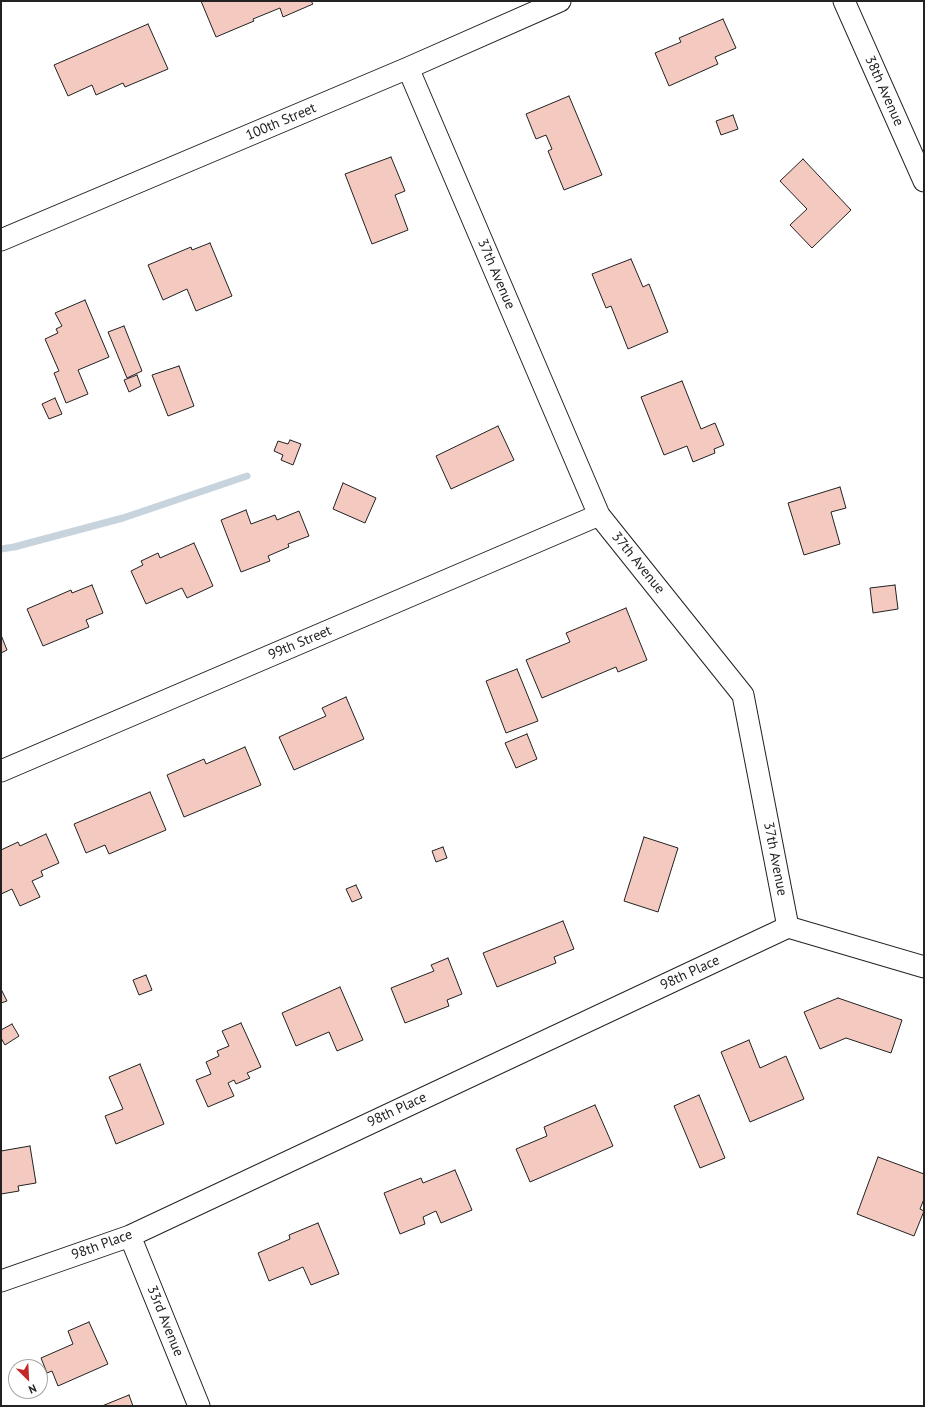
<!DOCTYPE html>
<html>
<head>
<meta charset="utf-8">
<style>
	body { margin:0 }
	#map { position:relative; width:925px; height:1407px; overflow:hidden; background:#fff; font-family:"PT Sans",sans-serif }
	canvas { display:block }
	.frame { position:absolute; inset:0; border:2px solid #222; pointer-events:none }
	.north { position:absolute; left:8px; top:1359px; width:40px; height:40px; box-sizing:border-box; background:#fff; border:1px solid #a7a7a7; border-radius:50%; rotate:156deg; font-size:11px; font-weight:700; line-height:16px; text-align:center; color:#222 }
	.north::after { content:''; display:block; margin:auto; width:14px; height:18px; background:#c62828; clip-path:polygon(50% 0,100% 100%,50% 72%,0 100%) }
</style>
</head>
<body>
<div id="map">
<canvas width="925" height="1407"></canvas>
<div class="frame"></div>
<div class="north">N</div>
</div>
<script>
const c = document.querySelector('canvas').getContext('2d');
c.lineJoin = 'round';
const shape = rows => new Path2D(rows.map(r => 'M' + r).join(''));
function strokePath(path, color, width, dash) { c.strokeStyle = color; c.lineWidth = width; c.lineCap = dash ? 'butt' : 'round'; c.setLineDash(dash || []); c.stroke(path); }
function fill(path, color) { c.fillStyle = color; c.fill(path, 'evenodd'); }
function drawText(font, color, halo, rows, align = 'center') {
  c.font = font + ' "PT Sans",sans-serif'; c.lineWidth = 3; c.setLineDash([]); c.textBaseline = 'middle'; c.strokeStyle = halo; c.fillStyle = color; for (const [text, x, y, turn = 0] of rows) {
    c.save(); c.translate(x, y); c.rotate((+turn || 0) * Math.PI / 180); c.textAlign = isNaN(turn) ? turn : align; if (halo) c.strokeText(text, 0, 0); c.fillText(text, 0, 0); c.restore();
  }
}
strokePath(shape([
	[1,549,14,547,123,518,247,476]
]), '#c7d3dd', 7);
const building = shape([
	[201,1,311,1,313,4,283,17,280,8,253,19,254,21,216,37,201,1],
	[723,19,736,48,715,57,718,64,669,86,655,53,681,42,679,38,723,19],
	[148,24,168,69,125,87,123,83,96,95,92,85,68,96,54,65,148,24],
	[569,96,602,175,564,190,548,151,552,149,546,135,536,139,526,114,569,96],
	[733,115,738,129,721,135,716,121,733,115],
	[391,157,405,191,395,195,408,230,372,244,345,174,391,157],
	[803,159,851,210,812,248,790,225,807,209,780,181,803,159],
	[210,243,232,296,196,311,187,289,163,300,148,265,191,247,192,250,210,243],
	[631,259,643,287,649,284,668,332,628,349,611,306,606,308,592,274,631,259],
	[85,300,109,357,78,370,88,394,66,403,54,373,59,371,45,339,58,333,56,329,62,326,55,313,85,300],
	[124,326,142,371,127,378,108,332,124,326],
	[179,366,194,406,168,416,152,375,179,366],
	[137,375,141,386,129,392,124,380,137,375],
	[682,381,701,429,715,423,724,445,714,449,715,453,693,462,687,446,664,455,641,397,682,381],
	[55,398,62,414,49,419,42,404,55,398],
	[498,426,514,460,451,489,436,456,498,426],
	[290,440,301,444,293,465,281,460,283,455,274,451,278,441,288,444,290,440],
	[343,483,376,498,365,523,333,509,343,483],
	[840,487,846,508,831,512,840,544,804,555,788,503,840,487],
	[246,510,251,524,275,515,277,520,299,511,309,536,288,544,289,547,268,556,270,561,241,572,221,520,246,510],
	[194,543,213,586,187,598,182,588,146,604,131,571,143,565,141,561,158,553,160,558,194,543],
	[92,585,103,613,86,620,89,627,43,646,27,609,71,590,72,593,92,585],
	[895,585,898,609,873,613,870,588,895,585],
	[626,608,647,660,618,672,616,667,542,698,526,660,570,642,566,633,626,608],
	[1,635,7,650,1,653,1,635],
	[517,669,538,721,506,733,486,681,517,669],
	[346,697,364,739,294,770,279,737,326,716,322,708,346,697],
	[527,734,537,759,516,768,505,743,527,734],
	[245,747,261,785,184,817,167,775,204,759,206,764,245,747],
	[150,792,166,830,109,854,105,845,86,853,74,824,150,792],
	[46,834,59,863,41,871,43,876,32,881,40,897,20,906,12,889,1,894,1,850,18,842,20,846,46,834],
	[644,837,678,848,658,912,624,901,644,837],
	[443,847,447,858,436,862,432,851,443,847],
	[356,885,362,898,352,902,346,889,356,885],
	[563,921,574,949,554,957,556,963,497,987,483,953,563,921],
	[448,958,462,994,447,1000,449,1006,405,1023,391,988,434,971,431,965,448,958],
	[146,975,152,990,139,995,133,980,146,975],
	[340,987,363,1040,337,1051,329,1032,296,1046,282,1013,340,987],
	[1,989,7,1001,1,1003,1,989],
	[838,998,902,1020,891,1053,846,1038,820,1049,804,1012,838,998],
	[241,1023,261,1067,247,1073,250,1078,236,1084,234,1080,228,1083,234,1096,208,1107,196,1080,211,1074,206,1062,219,1056,217,1051,229,1046,222,1031,241,1023],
	[12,1024,19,1036,5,1045,1,1038,1,1030,12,1024],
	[749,1040,760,1068,786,1056,804,1099,750,1122,721,1052,749,1040],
	[140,1064,164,1124,116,1144,105,1116,123,1109,109,1077,140,1064],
	[699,1095,725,1158,700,1168,674,1106,699,1095],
	[595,1105,613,1146,530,1182,516,1149,547,1136,544,1127,595,1105],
	[30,1146,36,1183,18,1186,19,1191,1,1194,1,1151,30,1146],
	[878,1157,924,1174,924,1199,920,1209,924,1211,914,1236,857,1214,878,1157],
	[455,1170,472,1210,441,1223,436,1211,423,1217,425,1224,400,1234,384,1193,421,1178,423,1183,455,1170],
	[318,1223,339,1274,311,1285,303,1267,269,1281,258,1253,290,1239,289,1235,318,1223],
	[89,1322,108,1364,58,1386,52,1371,47,1373,41,1358,73,1344,68,1331,89,1322],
	[129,1395,133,1406,102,1406,129,1395]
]);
fill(building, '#f3c9c0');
strokePath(building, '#222', 1);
const street = shape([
	[844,1,924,181],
	[408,68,599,515,743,695,788,927,924,967],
	[1,240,408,68,560,1],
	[1,771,599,515],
	[130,1236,199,1406],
	[1,1281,130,1236,788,927]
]);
strokePath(street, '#222', 23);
strokePath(street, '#fff', 21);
drawText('14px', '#222', '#fff', [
	["38th Avenue",884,91,66],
	["100th Street",281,122,-23],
	["37th Avenue",496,274,67],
	["37th Avenue",638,563,51],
	["99th Street",300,643,-23],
	["37th Avenue",775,859,79],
	["98th Place",690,973,-25],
	["98th Place",397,1110,-25],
	["98th Place",102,1245,-20],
	["33rd Avenue",165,1321,68]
]);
</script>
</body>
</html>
